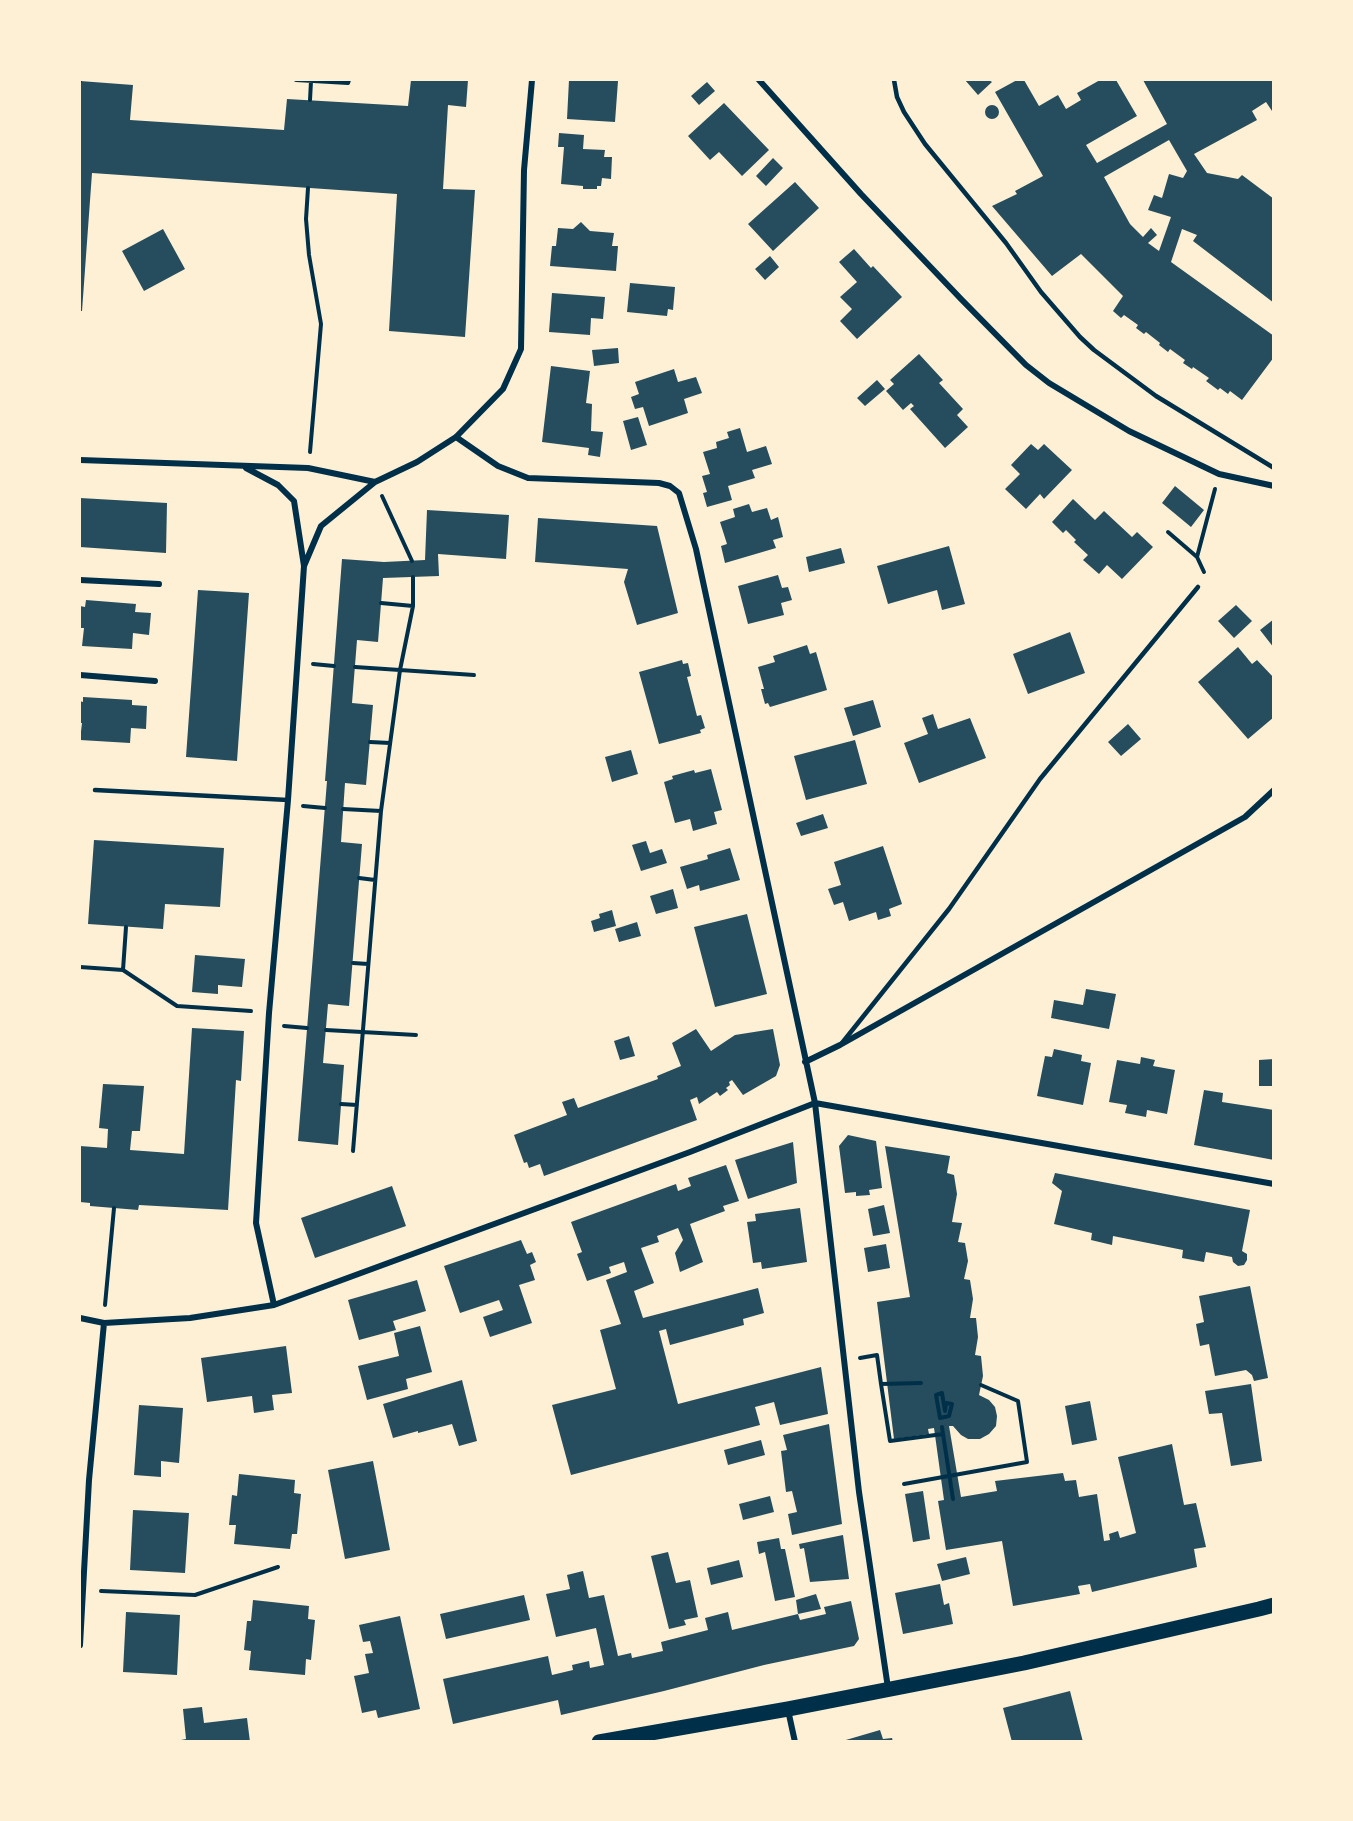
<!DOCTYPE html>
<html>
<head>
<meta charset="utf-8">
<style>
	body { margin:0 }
	#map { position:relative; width:1353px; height:1821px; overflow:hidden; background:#fdf0d5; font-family:Signika,sans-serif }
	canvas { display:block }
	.frame { position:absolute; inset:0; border:81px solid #fdf0d5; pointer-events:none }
</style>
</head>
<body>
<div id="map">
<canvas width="1353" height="1821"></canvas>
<div class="frame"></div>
</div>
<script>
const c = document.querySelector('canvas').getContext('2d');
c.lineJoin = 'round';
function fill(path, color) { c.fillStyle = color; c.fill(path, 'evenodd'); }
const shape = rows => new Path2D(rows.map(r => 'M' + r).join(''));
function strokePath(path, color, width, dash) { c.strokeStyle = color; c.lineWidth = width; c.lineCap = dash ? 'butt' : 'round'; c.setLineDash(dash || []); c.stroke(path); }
fill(shape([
	[411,80,468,80,466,107,448,105,443,189,475,190,465,337,389,331,397,194,92,173,82,311,80,311,80,81,133,85,130,120,284,130,287,99,408,106],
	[569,80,618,81,615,122,567,119],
	[965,80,989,80,992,82,978,95],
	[1017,80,1024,80,1039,106,1058,95,1066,109,1081,100,1077,93,1100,80,1116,80,1137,116,1086,145,1097,163,1167,124,1143,80,1274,80,1274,114,1266,102,1252,111,1257,120,1194,154,1207,173,1238,179,1242,175,1274,199,1274,303,1193,241,1197,235,1182,229,1171,262,1274,336,1274,357,1242,400,1230,391,1228,394,1220,388,1218,390,1206,381,1209,378,1193,367,1192,369,1183,363,1185,360,1170,349,1168,352,1159,345,1160,343,1146,332,1144,334,1136,328,1138,325,1124,315,1121,318,1113,311,1123,296,1081,254,1052,276,992,206,1017,194,1015,191,1043,176,995,92],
	[1169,140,1187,171,1183,178,1169,174,1162,198,1154,195,1148,210,1171,217,1159,251,1148,243,1157,235,1151,228,1143,237,1130,224,1104,177],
	[707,82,715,91,699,105,691,96],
	[724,103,769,150,742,176,719,152,710,160,688,136],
	'985 112a7 7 0 1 1 14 0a7 7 0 1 1-14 0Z',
	[559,133,584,135,583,149,605,150,604,157,612,157,611,179,602,178,601,186,597,186,597,189,583,189,583,186,561,184,564,147,558,147],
	[773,158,783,168,766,186,756,176],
	[795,182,819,208,773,251,748,224],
	[581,222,590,231,614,233,612,246,618,246,616,271,550,266,552,246,556,246,558,228,573,229],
	[163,229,185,269,144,291,122,251],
	[854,249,871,268,873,266,902,297,857,339,840,321,852,309,840,297,857,282,839,262],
	[770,256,779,267,765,280,755,269],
	[630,283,675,287,673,310,668,309,667,316,627,312],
	[552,293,605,297,603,319,591,318,590,335,549,332],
	[618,348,619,363,594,366,592,350],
	[919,354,943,380,939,383,963,409,957,415,968,427,945,448,910,409,914,406,911,403,903,410,886,391,894,384,890,380],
	[551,366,590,371,586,403,592,404,591,431,603,432,600,457,588,455,589,448,542,442],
	[674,369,678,382,696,377,702,393,684,399,688,413,649,426,643,407,635,409,631,397,639,394,635,382],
	[877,380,885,389,865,406,857,398],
	[638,417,647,445,631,450,623,421],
	[740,428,747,452,766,446,772,464,752,470,755,478,728,486,732,500,707,507,703,493,707,492,702,476,710,474,703,452,717,448,716,442,729,438,727,432],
	[1031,444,1038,450,1044,444,1072,470,1044,499,1040,494,1026,509,1005,489,1020,474,1011,465],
	[1175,486,1204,510,1191,527,1162,503],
	[80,498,167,503,166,553,80,547],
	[1073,499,1095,520,1104,511,1132,537,1137,532,1153,547,1122,579,1107,565,1099,574,1083,560,1088,555,1074,542,1076,540,1066,530,1063,533,1052,522],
	[749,504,752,512,767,508,771,520,778,517,783,537,773,540,776,548,725,563,721,546,727,544,720,522,735,517,733,509],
	[427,510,509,515,506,559,438,554,439,576,383,578,378,642,357,640,352,703,373,705,366,785,345,783,341,842,362,844,349,1006,328,1004,323,1063,344,1065,338,1145,298,1141,327,781,325,781,342,559,384,562,425,560],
	[538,518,657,526,678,613,637,625,624,582,628,569,535,562],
	[949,546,965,604,942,610,937,590,888,604,877,566],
	[841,548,845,563,809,572,806,557],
	[778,575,782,588,788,587,792,600,781,603,784,615,748,624,738,586],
	[198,590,249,593,237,761,186,757],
	[86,600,136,604,135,612,151,613,149,635,133,633,132,649,82,646,84,628,80,628,80,606,85,607],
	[1236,605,1252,621,1234,638,1218,621],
	[1274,619,1274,648,1260,630],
	[1070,632,1085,673,1028,694,1013,654],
	[807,645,810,654,816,652,827,690,770,707,768,703,765,704,761,689,764,689,758,667,775,662,773,656],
	[1238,647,1252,664,1257,660,1274,678,1274,717,1248,739,1198,682],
	[682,660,683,664,688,663,691,676,687,677,697,716,701,715,705,728,700,730,701,733,659,744,639,672],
	[83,697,132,700,132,705,147,706,146,729,131,728,130,743,80,740,82,723,80,723,80,701,83,702],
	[873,700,881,727,853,736,844,708],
	[933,714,938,729,970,718,986,758,919,783,904,743,928,734,922,718],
	[1128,724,1141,739,1121,756,1108,742],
	[855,740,867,784,806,800,794,756],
	[631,750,638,774,612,782,605,757],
	[711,769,722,810,714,812,717,824,693,831,690,819,675,823,664,782,673,779,672,776,694,770,695,773],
	[823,814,828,828,801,836,796,823],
	[94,840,224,848,220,907,165,904,163,929,88,924],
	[646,841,650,853,662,849,667,863,641,871,632,845],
	[883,846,902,904,889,909,891,916,878,920,876,912,849,921,843,902,834,905,828,889,841,885,834,862],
	[730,848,740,880,700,891,699,885,687,889,680,867,708,859,707,855],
	[673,889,678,908,656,914,650,896],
	[612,910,616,926,594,932,591,921,600,918,599,914],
	[747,914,767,994,715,1007,694,927],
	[637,922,641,936,619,942,615,929],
	[195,955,245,959,242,987,218,985,218,994,192,992],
	[1086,989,1116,994,1109,1029,1051,1018,1054,1000,1083,1005],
	[192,1028,244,1031,241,1081,236,1080,228,1210,139,1205,138,1210,90,1206,90,1203,80,1202,80,1146,107,1148,108,1129,99,1128,103,1084,144,1086,140,1131,132,1131,130,1150,184,1154],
	[696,1029,711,1051,735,1035,773,1029,780,1065,776,1076,743,1095,732,1080,729,1082,730,1085,726,1088,728,1090,720,1096,717,1092,699,1104,697,1097,690,1100,697,1120,544,1176,540,1164,529,1168,527,1162,524,1163,514,1135,567,1115,562,1102,574,1098,578,1108,658,1079,657,1076,681,1066,672,1043],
	[629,1036,635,1056,620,1060,614,1041],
	[1054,1049,1082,1055,1081,1061,1091,1063,1083,1105,1037,1096,1045,1056,1052,1057],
	[1141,1057,1155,1060,1153,1066,1175,1070,1167,1114,1147,1110,1146,1117,1125,1113,1127,1105,1109,1102,1117,1060,1140,1064],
	[1274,1059,1274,1086,1259,1086,1259,1060],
	[1204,1090,1223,1093,1222,1102,1274,1110,1274,1160,1194,1145],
	[848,1135,876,1141,882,1188,869,1190,870,1195,856,1196,856,1192,845,1193,839,1146],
	[793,1142,797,1183,748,1199,735,1160],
	[885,1146,950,1156,947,1173,954,1175,957,1194,952,1222,962,1223,958,1242,965,1243,968,1261,964,1279,970,1280,973,1299,970,1318,976,1318,978,1337,975,1355,981,1356,983,1376,979,1395,989,1400,995,1407,997,1416,996,1426,989,1434,980,1439,968,1439,961,1435,953,1426,949,1426,961,1497,997,1491,995,1481,1063,1473,1065,1481,1076,1480,1079,1497,1097,1494,1104,1541,1110,1540,1109,1534,1118,1531,1120,1538,1136,1533,1118,1457,1172,1444,1184,1505,1196,1503,1206,1547,1194,1549,1197,1567,1092,1592,1090,1584,1078,1586,1080,1594,1013,1606,1002,1541,946,1550,938,1501,944,1500,934,1428,928,1429,929,1434,894,1439,877,1302,910,1297],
	[726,1165,739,1201,723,1206,725,1211,690,1224,703,1262,680,1272,675,1253,683,1240,678,1228,657,1236,659,1242,641,1248,654,1283,634,1291,643,1318,758,1288,764,1313,743,1319,744,1325,670,1345,666,1329,659,1331,678,1404,821,1367,828,1414,780,1425,774,1402,755,1407,760,1425,571,1475,552,1405,616,1389,600,1330,621,1324,606,1280,627,1272,624,1262,609,1267,611,1273,587,1281,577,1254,582,1252,571,1222,676,1184,678,1191,691,1186,688,1178],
	[1055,1173,1250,1210,1242,1251,1247,1254,1247,1260,1244,1265,1238,1266,1233,1262,1232,1257,1206,1252,1204,1262,1182,1258,1183,1250,1113,1236,1112,1245,1091,1240,1092,1233,1054,1224,1062,1191,1052,1183],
	[392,1186,406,1226,315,1258,301,1218],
	[884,1205,890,1233,873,1236,868,1209],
	[800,1208,807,1262,762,1269,761,1262,753,1263,747,1222,756,1221,755,1214],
	[521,1240,527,1254,532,1252,536,1262,530,1265,535,1280,519,1285,532,1323,490,1337,483,1317,503,1310,499,1300,460,1313,444,1266],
	[886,1244,890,1268,868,1272,864,1248],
	[417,1280,426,1311,393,1321,396,1330,359,1340,348,1300],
	[1250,1286,1268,1378,1254,1381,1252,1375,1246,1370,1215,1376,1209,1344,1200,1346,1196,1324,1204,1322,1199,1296],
	[420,1326,432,1372,406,1379,408,1389,367,1400,358,1366,399,1356,394,1333],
	[286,1346,292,1393,272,1395,274,1410,254,1413,252,1396,207,1402,201,1358],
	[462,1380,477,1441,459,1446,452,1424,418,1433,418,1431,393,1438,383,1404],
	[1251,1384,1262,1461,1231,1466,1222,1413,1209,1414,1205,1391],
	[1090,1401,1097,1440,1072,1445,1065,1406],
	[139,1405,183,1408,179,1463,161,1461,161,1477,134,1475],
	[829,1424,842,1524,792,1535,788,1514,797,1512,792,1491,786,1492,781,1451,787,1450,783,1435],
	[761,1440,765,1455,728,1465,724,1450],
	[373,1461,390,1550,345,1559,328,1470],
	[239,1474,295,1480,294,1493,301,1494,297,1534,292,1534,290,1549,234,1544,236,1525,229,1525,232,1495,237,1496],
	[923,1491,930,1539,913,1542,905,1494],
	[770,1496,774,1512,743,1520,739,1504],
	[133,1510,189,1513,185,1573,130,1570],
	[843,1535,849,1579,810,1582,804,1548,800,1549,799,1544],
	[779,1538,781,1549,785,1549,795,1597,775,1601,765,1552,759,1554,757,1542],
	[668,1552,676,1583,690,1580,698,1617,684,1620,686,1625,669,1629,651,1556],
	[966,1557,970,1574,942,1581,937,1564],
	[739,1560,743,1577,711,1585,707,1568],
	[583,1571,589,1598,604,1595,618,1656,631,1653,632,1658,663,1651,661,1642,708,1630,705,1618,728,1612,732,1630,798,1614,800,1620,826,1614,824,1607,851,1601,859,1639,854,1646,764,1665,664,1691,561,1715,558,1700,453,1724,443,1679,548,1656,552,1675,573,1670,572,1665,589,1661,590,1668,604,1665,596,1628,556,1637,546,1594,570,1589,567,1575],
	[940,1584,944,1605,949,1603,953,1624,903,1634,895,1593],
	[816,1594,821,1609,798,1614,796,1600],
	[524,1595,530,1620,446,1639,440,1614],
	[253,1600,309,1606,308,1619,315,1620,311,1660,306,1659,305,1675,249,1670,251,1651,244,1650,247,1621,251,1621],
	[126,1612,180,1615,177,1675,123,1672],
	[400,1616,420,1709,378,1718,376,1710,362,1713,354,1676,369,1673,365,1654,373,1653,370,1641,363,1642,359,1625],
	[1070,1691,1083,1742,1012,1742,1003,1708],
	[202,1707,204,1723,247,1718,250,1742,182,1742,181,1740,186,1739,183,1709],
	[880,1730,883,1739,892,1738,893,1742,839,1742]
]), '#264d5e');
strokePath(shape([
	[296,80,348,83,349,80],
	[80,81,80,80],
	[310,100,311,81],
	[308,188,306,219,309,255,321,324,310,452],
	[382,496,412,561],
	[1168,532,1197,557,1204,572],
	[1197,557,1215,489],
	[381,603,413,606],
	[313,664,334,666],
	[355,667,400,670,413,606,413,577],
	[370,742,390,743],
	[303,806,325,808],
	[343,809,381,811],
	[359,878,375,880],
	[353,963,368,964],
	[80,967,123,970,177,1006,251,1011],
	[123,970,126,927],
	[284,1026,307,1028],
	[326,1030,416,1035],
	[341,1104,357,1105],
	[353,1151,381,811,400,670,474,675],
	[105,1305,114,1208],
	[860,1358,877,1355,881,1384,921,1383],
	[881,1384,890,1441,943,1434,953,1499],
	[942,1393,945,1411,946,1403,952,1404,949,1416,940,1418,936,1395,942,1393],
	[942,1427,943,1434],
	[904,1484,1027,1462,1018,1401,981,1385],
	[101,1591,195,1595,278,1567]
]), '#003049', 4);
strokePath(shape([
	[894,80,897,97,904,112,925,144,1006,243,1041,292,1080,337,1094,350,1156,396,1274,468],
	[95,790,288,800],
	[842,1043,949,909,1040,779,1198,587]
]), '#003049', 4.5);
strokePath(shape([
	[759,80,861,194,961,299,1026,365,1049,383,1129,431,1219,474,1274,486],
	[456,437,498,466,528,478,659,483,670,486,679,493,696,549,815,1103,859,1492,888,1688],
	[80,460,308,468,375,482],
	[246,468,278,485,294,501,304,566],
	[80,580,159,584],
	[80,675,155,681],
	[805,1062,840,1045,1245,817,1274,790],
	[274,1305,256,1223,269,1013,288,800,304,566,321,526,375,482,417,462,456,437,503,389,521,349,524,170,532,80],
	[80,1318,104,1323,190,1318,274,1305,690,1152,815,1103,1274,1184],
	[80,1645,89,1480,104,1323],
	[788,1710,795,1742]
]), '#003049', 6);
strokePath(shape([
	[599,1742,788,1709,1024,1663,1259,1609,1274,1605]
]), '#003049', 15);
</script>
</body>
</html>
